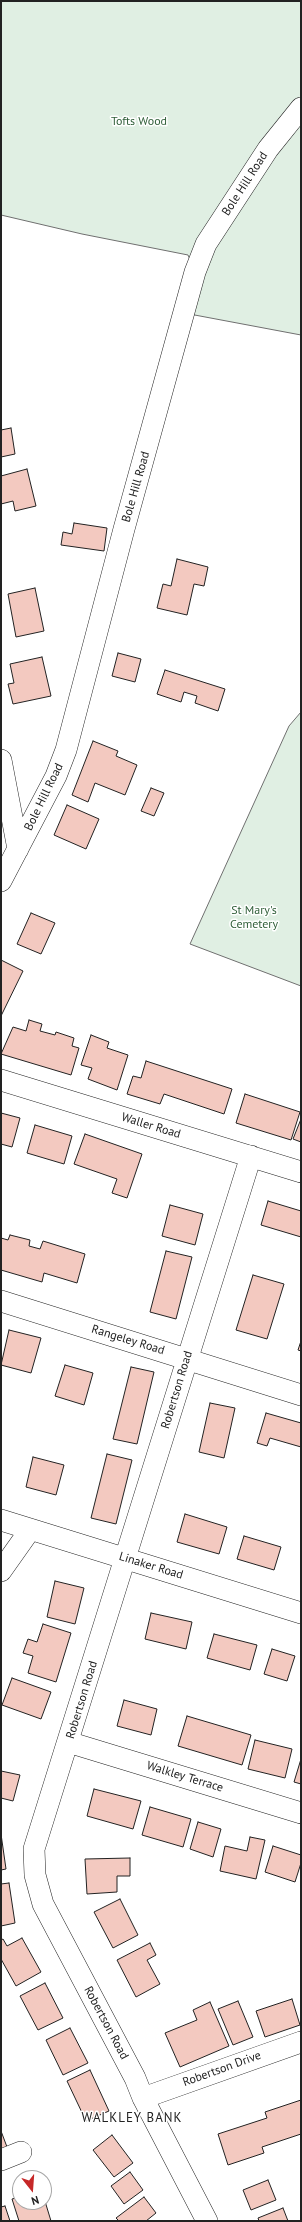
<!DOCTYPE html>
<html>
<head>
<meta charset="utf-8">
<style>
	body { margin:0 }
	#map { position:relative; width:302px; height:2222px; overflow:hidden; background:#fff; font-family:"PT Sans",sans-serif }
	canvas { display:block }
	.frame { position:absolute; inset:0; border:2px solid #222; pointer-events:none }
	.north { position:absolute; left:12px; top:2170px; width:40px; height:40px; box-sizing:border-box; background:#fff; border:1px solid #a7a7a7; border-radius:50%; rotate:163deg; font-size:11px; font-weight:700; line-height:16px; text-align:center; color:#222 }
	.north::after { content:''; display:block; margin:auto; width:14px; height:18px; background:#c62828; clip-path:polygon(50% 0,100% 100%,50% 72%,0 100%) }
</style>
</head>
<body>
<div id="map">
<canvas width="302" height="2222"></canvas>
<div class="frame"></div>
<div class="north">N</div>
</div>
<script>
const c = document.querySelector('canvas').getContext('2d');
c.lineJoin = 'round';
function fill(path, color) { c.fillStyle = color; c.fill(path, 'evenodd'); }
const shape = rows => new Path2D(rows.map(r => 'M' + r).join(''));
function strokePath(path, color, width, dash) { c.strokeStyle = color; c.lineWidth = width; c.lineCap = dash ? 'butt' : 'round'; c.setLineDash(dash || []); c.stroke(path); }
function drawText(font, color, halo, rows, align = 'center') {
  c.font = font + ' "PT Sans",sans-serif'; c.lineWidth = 3; c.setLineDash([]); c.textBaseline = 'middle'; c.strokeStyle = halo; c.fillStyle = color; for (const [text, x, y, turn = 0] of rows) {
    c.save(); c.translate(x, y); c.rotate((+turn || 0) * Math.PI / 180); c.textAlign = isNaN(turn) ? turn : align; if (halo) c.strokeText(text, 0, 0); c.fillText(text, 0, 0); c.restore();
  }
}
const green = shape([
	[1,1,301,1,301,335,184,313,195,272,188,255,82,234,1,215,1,1],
	[301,712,301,986,190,944,289,726,301,712]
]);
fill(green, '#e0efe3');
strokePath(green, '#6f6f6f', 1);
const building = shape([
	[11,428,15,454,1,457,1,430,11,428],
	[27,469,36,506,15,511,13,501,1,504,1,476,27,469],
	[74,523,107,528,104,551,61,545,63,532,72,534,74,523],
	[177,559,208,567,204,586,194,584,187,615,157,608,163,584,171,586,177,559],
	[35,588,44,631,16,637,8,594,35,588],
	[118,653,141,659,135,682,112,676,118,653],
	[42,657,51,696,13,704,8,684,14,683,10,664,42,657],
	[165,670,225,689,218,711,195,703,197,696,184,692,181,702,157,694,165,670],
	[93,741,118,751,116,756,137,765,125,795,95,783,88,802,72,795,93,741],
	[151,788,164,793,154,816,141,811,151,788],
	[67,805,99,819,86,849,54,835,67,805],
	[31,913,55,923,41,954,17,944,31,913],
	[1,960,23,971,1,1016,1,960],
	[29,1020,42,1024,40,1031,55,1035,56,1032,74,1038,72,1046,79,1048,71,1075,1,1054,13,1027,26,1031,29,1020],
	[91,1035,109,1042,107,1048,128,1055,117,1090,88,1079,92,1068,81,1065,91,1035],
	[146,1061,232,1089,224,1114,164,1094,160,1104,127,1094,133,1076,141,1078,146,1061],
	[245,1094,300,1112,291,1140,236,1123,245,1094],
	[1,1113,20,1118,12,1147,1,1144,1,1113],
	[301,1119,301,1142,293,1139,301,1119],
	[35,1125,72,1136,64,1164,27,1153,35,1125],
	[85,1134,142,1154,127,1198,112,1193,117,1179,74,1164,85,1134],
	[268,1201,301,1211,301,1237,261,1225,268,1201],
	[170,1205,203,1214,195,1245,162,1236,170,1205],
	[10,1235,30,1240,29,1246,40,1249,43,1241,85,1254,77,1283,44,1273,42,1282,1,1270,1,1238,8,1240,10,1235],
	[166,1251,192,1257,176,1319,150,1312,166,1251],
	[253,1275,284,1284,267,1339,236,1330,253,1275],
	[9,1330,41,1338,31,1373,1,1365,9,1330],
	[301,1341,301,1351,298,1350,301,1341],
	[65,1365,93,1373,84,1405,55,1396,65,1365],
	[131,1367,154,1372,137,1444,113,1439,131,1367],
	[210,1403,235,1408,224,1458,199,1452,210,1403],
	[266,1413,301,1423,301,1447,270,1438,267,1446,257,1443,266,1413],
	[107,1454,132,1460,116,1524,91,1518,107,1454],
	[33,1457,64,1465,56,1495,26,1487,33,1457],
	[185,1514,227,1527,219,1554,177,1542,185,1514],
	[244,1536,281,1547,274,1570,237,1559,244,1536],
	[55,1581,84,1588,75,1624,47,1617,55,1581],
	[151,1613,192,1622,186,1649,145,1639,151,1613],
	[43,1624,71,1633,56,1682,28,1673,33,1656,23,1653,28,1639,37,1642,43,1624],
	[214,1634,257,1645,250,1670,207,1658,214,1634],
	[272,1649,295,1656,287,1681,264,1674,272,1649],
	[12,1678,51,1692,41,1719,2,1705,12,1678],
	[124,1700,157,1709,151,1735,117,1726,124,1700],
	[187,1716,251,1735,242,1765,178,1746,187,1716],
	[255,1740,292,1749,285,1778,248,1769,255,1740],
	[301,1759,301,1784,294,1782,301,1759],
	[1,1771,20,1775,13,1801,1,1798,1,1771],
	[94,1789,141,1801,133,1829,87,1816,94,1789],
	[150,1807,191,1819,183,1847,142,1835,150,1807],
	[198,1822,221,1829,213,1857,190,1849,198,1822],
	[1,1834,6,1869,1,1870,1,1834],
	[250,1837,265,1840,256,1879,220,1871,225,1846,247,1851,250,1837],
	[273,1846,301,1855,301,1863,295,1882,265,1872,273,1846],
	[130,1858,130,1876,117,1876,117,1892,87,1894,85,1859,130,1858],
	[9,1883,15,1923,1,1926,1,1884,9,1883],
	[120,1899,138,1935,113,1948,94,1912,120,1899],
	[22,1938,41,1972,16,1986,1,1959,1,1940,3,1939,7,1946,22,1938],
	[150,1943,156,1955,147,1960,160,1984,136,1997,117,1960,150,1943],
	[45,1983,63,2018,38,2030,20,1996,45,1983],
	[292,1999,300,2025,265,2037,256,2011,292,1999],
	[238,2001,253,2037,233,2045,218,2009,238,2001],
	[210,2002,229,2046,180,2067,165,2033,197,2020,193,2010,210,2002],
	[70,2028,88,2063,63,2075,46,2040,70,2028],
	[90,2070,109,2111,86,2121,67,2081,90,2070],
	[301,2100,301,2134,262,2147,264,2153,228,2165,218,2134,267,2118,265,2112,301,2100],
	[1,2131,7,2147,1,2149,1,2131],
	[112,2135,133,2163,114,2177,93,2150,112,2135],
	[130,2172,143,2190,124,2204,111,2186,130,2172],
	[268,2180,276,2200,251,2210,243,2190,268,2180],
	[20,2197,20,2202,44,2202,44,2198,51,2221,19,2221,12,2199,20,2197],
	[144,2197,156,2213,146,2221,119,2221,116,2218,144,2197],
	[5,2206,10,2221,1,2221,1,2207,5,2206],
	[283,2208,288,2221,259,2221,258,2218,283,2208]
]);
fill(building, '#f3c9c0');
strokePath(building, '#222', 1);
const street = shape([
	[1,760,18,849],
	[1,881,56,776,66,750,124,529,195,272,206,244,268,149,301,108],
	[1,1080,301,1172],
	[1,1301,301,1395],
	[1,1520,301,1613],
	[1,1571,30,1530],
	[68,1742,301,1813],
	[143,2098,301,2042],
	[1,2160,21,2152],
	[207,2221,143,2098,135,2078,43,1904,35,1875,34,1849,251,1156]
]);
strokePath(street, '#222', 22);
strokePath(street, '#fff', 21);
drawText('12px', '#2f5e38', '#fff', [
	["Tofts Wood",139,122],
	["St Mary's",254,911],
	["Cemetery",254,925]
]);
drawText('12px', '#222', '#fff', [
	["Bole Hill Road",245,184,-57],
	["Bole Hill Road",136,487,-74],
	["Bole Hill Road",44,797,-64],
	["Waller Road",151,1126,17],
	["Rangeley Road",128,1340,17],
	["Robertson Road",177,1390,-73],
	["Linaker Road",151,1566,17],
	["Robertson Road",82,1700,-73],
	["Walkley Terrace",185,1777,17],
	["Robertson Road",106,2023,62],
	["Robertson Drive",222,2069,-20]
]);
c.letterSpacing = '1px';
drawText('13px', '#222', '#fff', [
	["WALKLEY BANK",132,2118]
]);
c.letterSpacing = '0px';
</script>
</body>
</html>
